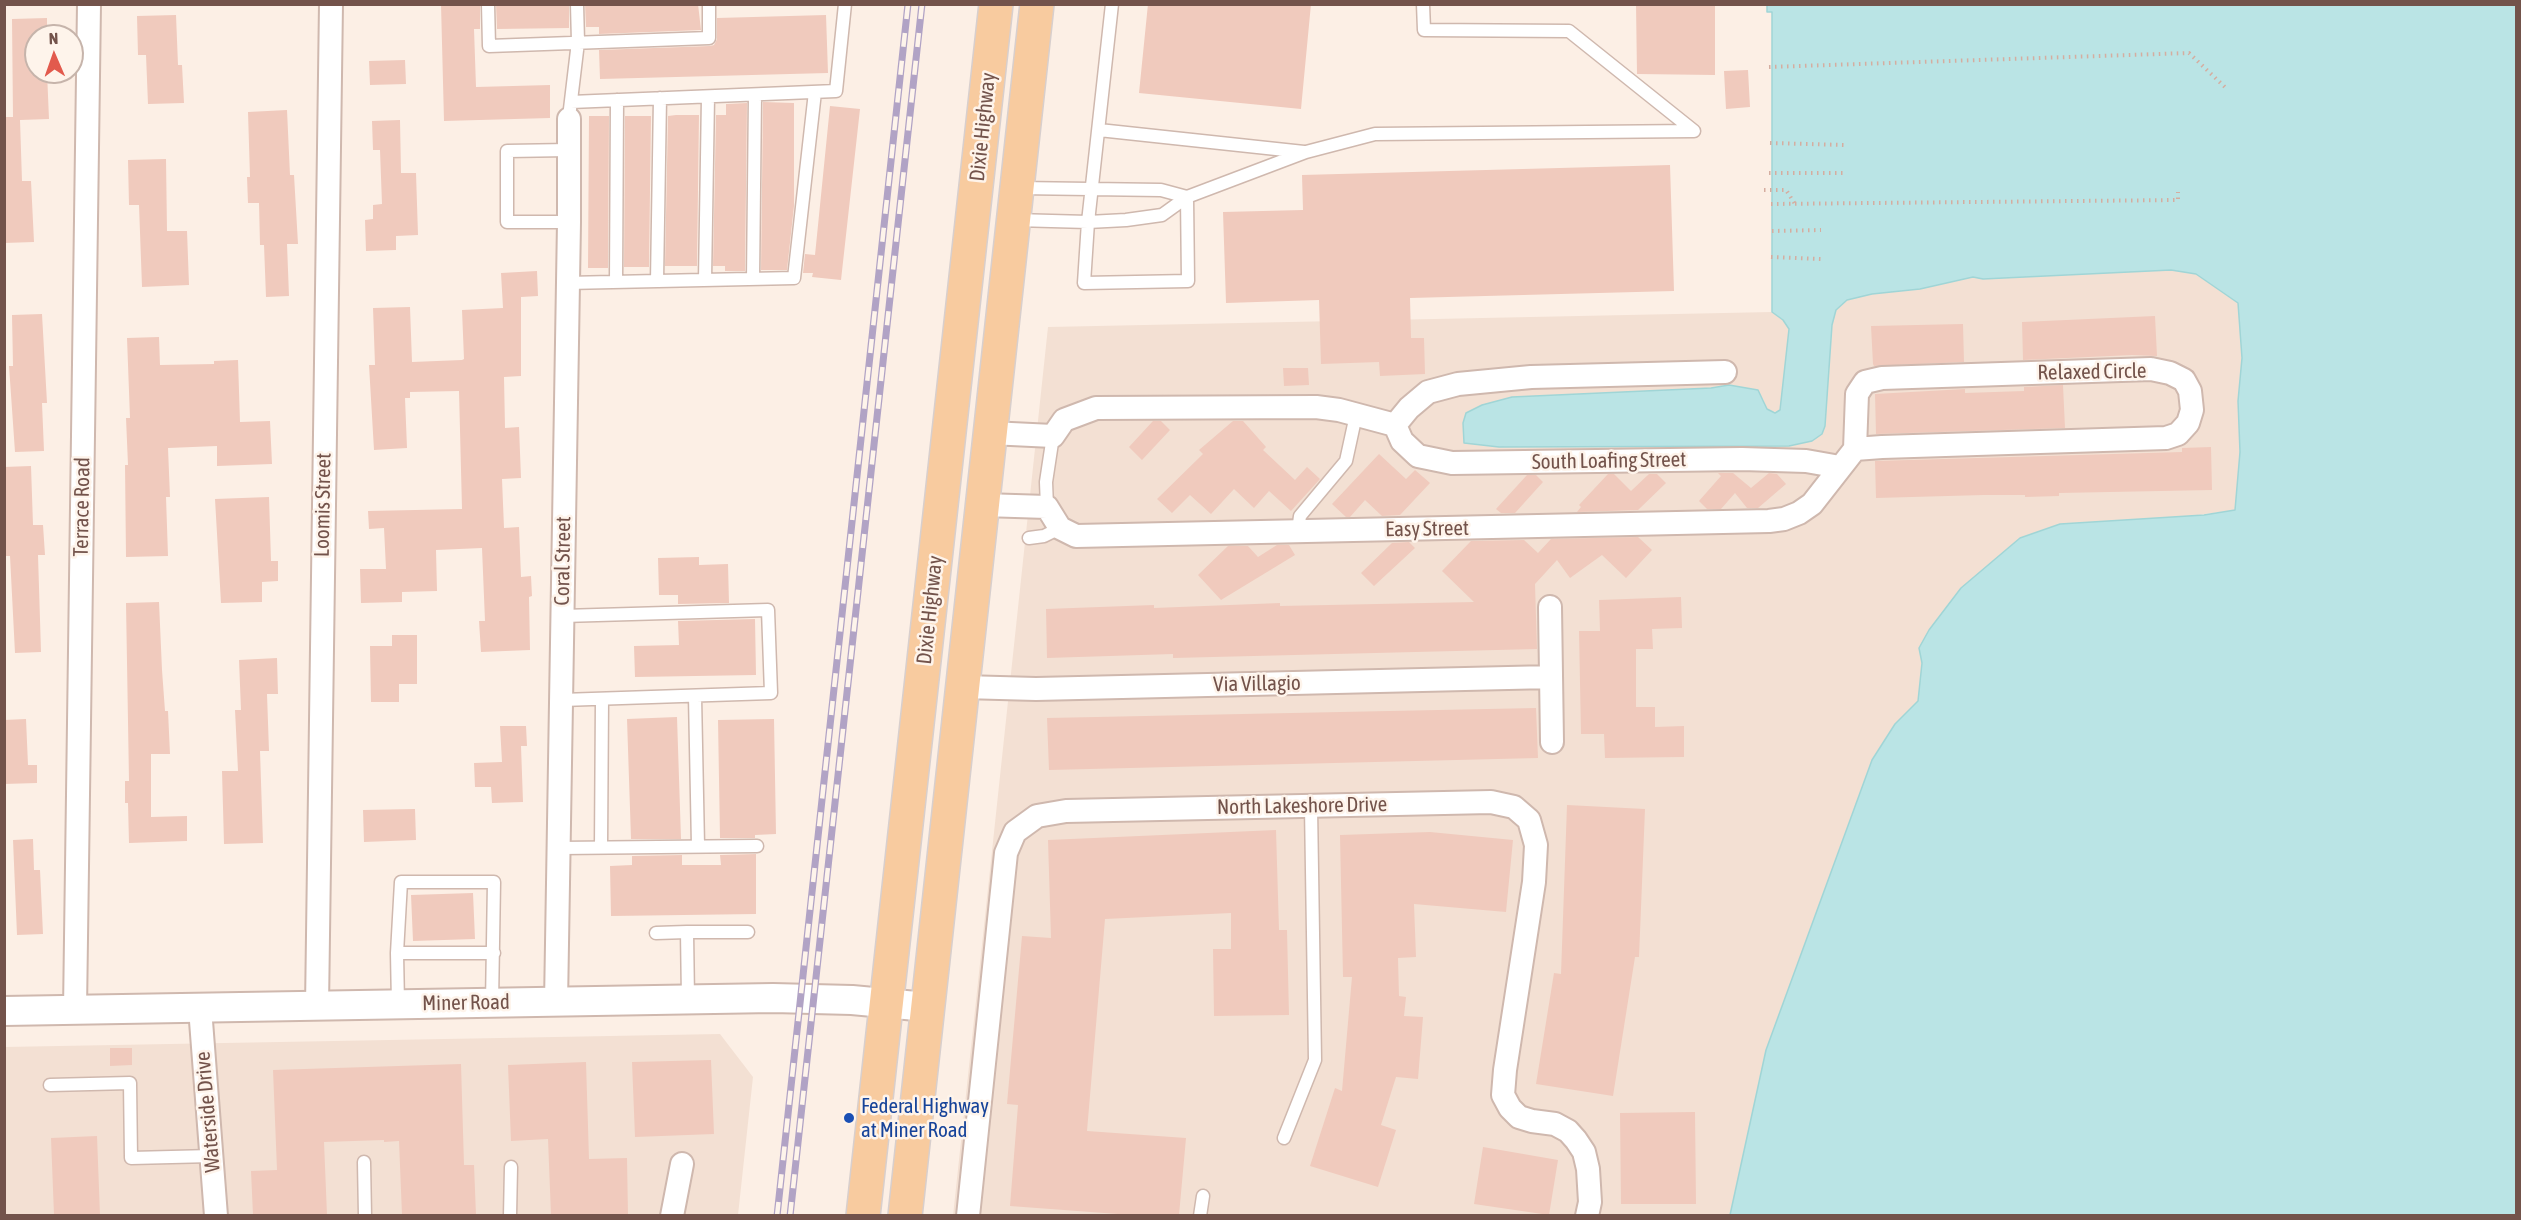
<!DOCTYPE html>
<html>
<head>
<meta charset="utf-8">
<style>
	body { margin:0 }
	#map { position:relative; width:2521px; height:1220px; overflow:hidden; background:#fcefe5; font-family:"Asap Condensed",sans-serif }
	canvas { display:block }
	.frame { position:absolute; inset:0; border:6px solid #73534b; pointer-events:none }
	.north { position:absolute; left:24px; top:24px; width:60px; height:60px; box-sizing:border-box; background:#fef4eb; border:2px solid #c6b4ab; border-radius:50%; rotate:358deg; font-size:16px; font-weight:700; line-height:24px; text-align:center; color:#73534b }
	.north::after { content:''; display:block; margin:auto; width:21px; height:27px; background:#e25a4d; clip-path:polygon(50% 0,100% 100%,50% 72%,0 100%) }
</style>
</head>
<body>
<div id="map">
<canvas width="2521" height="1220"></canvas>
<div class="frame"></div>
<div class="north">N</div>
</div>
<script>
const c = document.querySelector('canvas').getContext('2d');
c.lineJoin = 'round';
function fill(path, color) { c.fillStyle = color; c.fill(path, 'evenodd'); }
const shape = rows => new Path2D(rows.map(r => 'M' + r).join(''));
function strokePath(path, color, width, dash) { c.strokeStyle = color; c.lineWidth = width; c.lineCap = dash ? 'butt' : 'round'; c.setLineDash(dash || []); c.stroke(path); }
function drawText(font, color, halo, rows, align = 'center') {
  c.font = font + ' "Asap Condensed",sans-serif'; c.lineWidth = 5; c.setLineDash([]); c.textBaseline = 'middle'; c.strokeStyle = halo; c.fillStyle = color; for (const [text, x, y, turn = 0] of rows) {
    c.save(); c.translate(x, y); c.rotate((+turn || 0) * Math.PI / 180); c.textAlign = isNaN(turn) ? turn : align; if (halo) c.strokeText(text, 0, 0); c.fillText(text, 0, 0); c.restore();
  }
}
fill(shape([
	[2171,270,2196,274,2238,303,2242,359,2238,401,2240,452,2236,510,2020,538,1994,561,1919,648,1922,663,1918,701,1895,724,1872,760,1766,1050,1730,1215,953,1216,1048,327,1772,312,1783,320,1789,329,1780,411,1771,412,1767,409,1763,399,1729,385,1711,388,1512,397,1482,405,1464,442,1499,447,1789,446,1825,426,1832,325,1836,310,1847,300,1872,294,1920,289,1973,277,1983,279],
	[720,1034,753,1077,738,1215,5,1215,4,1047]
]), '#f3e0d3');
const water = shape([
	[1767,5,2516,5,2516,1215,1730,1215,1766,1050,1872,760,1895,724,1918,701,1922,663,1919,648,1929,630,1961,588,2020,538,2060,524,2204,515,2235,510,2240,452,2238,401,2242,358,2238,303,2196,274,2171,270,1983,279,1973,277,1920,289,1872,294,1847,300,1836,310,1832,325,1825,426,1822,434,1812,441,1789,446,1499,447,1464,443,1463,423,1466,413,1482,405,1512,397,1711,388,1729,385,1758,390,1767,409,1775,413,1780,410,1789,329,1783,320,1772,312,1772,12,1767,12,1767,5]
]);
fill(water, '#bae4e5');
strokePath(water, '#a0d5d6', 1.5);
fill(shape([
	[441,4,480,4,480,29,474,29,476,87,550,85,550,118,444,121],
	[496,4,569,4,569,28,497,29],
	[585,4,698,4,701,30,599,34,599,27,586,27],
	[1148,4,1311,4,1301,109,1139,93],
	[1636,4,1715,4,1715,75,1637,74],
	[176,15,178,65,182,65,184,103,148,104,146,55,138,55,137,16],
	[826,15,828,73,600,79,599,50,710,46,714,45,717,39,717,18],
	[47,18,47,36,36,36,36,72,47,72,49,119,20,120,22,181,31,181,34,242,4,243,4,117,13,117,12,19],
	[405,60,406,84,370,85,369,61],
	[1748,70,1750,107,1726,109,1724,71],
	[763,102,794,103,794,206,787,270,761,270],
	[747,103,745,271,725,271,725,266,713,266,716,115,726,115,726,104],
	[830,106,860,109,841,280,812,277,813,273,803,273,805,254,815,255],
	[287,110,290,175,294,175,298,244,287,244,289,296,266,297,264,245,260,245,259,203,248,203,247,177,250,177,248,112],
	[676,115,699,115,697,266,665,266,668,116],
	[589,116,609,116,608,268,588,268],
	[625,116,651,116,649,267,624,267],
	[400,120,401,173,416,173,418,235,396,236,396,250,366,251,365,220,373,219,373,205,382,204,380,150,373,150,372,121],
	[166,159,167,231,187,231,189,285,142,287,139,205,129,205,128,160],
	[1670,165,1674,291,1410,298,1411,338,1424,338,1425,374,1380,376,1379,362,1321,364,1319,300,1226,303,1223,212,1303,210,1302,175],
	[537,271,538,296,521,297,521,376,504,377,505,428,519,427,521,478,502,479,504,528,519,527,521,577,531,576,532,596,529,597,530,650,481,652,479,621,485,621,482,548,436,550,437,591,402,592,402,602,361,603,360,569,386,569,384,528,369,529,368,511,462,509,459,391,410,392,410,398,405,398,407,448,374,450,369,365,375,365,373,308,410,307,412,362,462,360,464,359,462,310,503,308,501,273],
	[42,314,47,403,42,403,44,451,15,452,9,366,13,366,12,315],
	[2155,316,2157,356,2132,355,2023,360,2022,322],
	[1963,324,1964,362,1874,366,1873,364,1871,326],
	[159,337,160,365,214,364,214,361,238,360,240,422,270,421,272,464,217,466,217,446,168,448,170,497,166,497,168,556,126,557,125,465,128,465,126,418,130,418,127,338],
	[1283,368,1308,368,1309,385,1284,386],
	[2063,385,2065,428,1876,434,1875,394,1965,389,1965,393,2024,391,2024,387],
	[1153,421,1161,421,1170,430,1142,460,1129,447],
	[1233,421,1243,421,1266,447,1263,450,1295,480,1307,467,1320,479,1291,511,1269,491,1254,508,1234,489,1211,514,1190,495,1172,513,1157,499,1203,454,1199,450],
	[2211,447,2212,490,2059,493,2059,496,2025,497,2025,495,1984,495,1876,498,1875,461,2182,452,2182,448],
	[1379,454,1406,479,1415,470,1430,483,1400,515,1382,516,1365,500,1350,517,1346,517,1332,504],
	[31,466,33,525,43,525,45,555,38,555,41,652,15,653,10,556,4,556,4,467],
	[1718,473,1733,473,1751,488,1769,473,1777,474,1786,484,1758,508,1747,508,1735,493,1721,509,1707,509,1699,501,1721,476],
	[1608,474,1614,474,1631,491,1649,474,1657,474,1666,483,1638,510,1577,512,1581,507,1579,505],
	[1527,475,1536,475,1543,482,1515,513,1501,513,1496,509],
	[269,497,271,561,278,561,278,581,262,582,262,602,221,603,215,499],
	[1638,537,1652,550,1626,578,1602,555,1570,578,1557,560,1535,584,1537,649,1173,658,1173,654,1047,658,1046,609,1154,605,1154,608,1280,603,1280,606,1474,602,1442,571,1471,541,1524,540,1538,553,1551,539],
	[1409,542,1415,548,1374,586,1361,573,1392,543],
	[1277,545,1289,545,1295,555,1221,600,1198,575,1228,546,1248,546,1258,557],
	[699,557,699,565,728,564,729,603,678,604,678,595,659,595,658,558],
	[1681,597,1682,628,1652,629,1653,649,1636,649,1636,707,1655,707,1655,727,1684,726,1684,757,1605,758,1604,734,1581,734,1579,631,1600,631,1599,600],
	[159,602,162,670,165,711,168,711,170,754,151,754,151,817,187,816,187,841,129,843,128,803,125,803,125,781,129,781,126,603],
	[755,619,756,675,635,677,634,646,679,645,678,621],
	[392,635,417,635,417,684,399,684,399,702,371,702,370,646,392,646],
	[277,658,278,694,267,694,269,751,260,751,263,843,224,844,222,771,238,771,235,710,241,710,239,660],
	[1536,708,1538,758,1049,770,1047,718],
	[677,717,681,839,631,839,627,719],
	[26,719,28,765,37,765,37,783,4,784,4,720],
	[774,719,776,834,755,835,755,838,720,838,718,720],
	[500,726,526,726,527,746,521,746,523,802,492,803,491,787,475,787,474,763,502,762],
	[1567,805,1645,809,1639,957,1635,957,1613,1096,1536,1084,1554,973,1561,974],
	[415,809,416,840,364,842,363,810],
	[1276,830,1279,930,1287,930,1289,1015,1214,1016,1213,949,1231,949,1231,913,1105,919,1087,1131,1186,1138,1179,1215,1131,1215,1010,1206,1018,1105,1007,1104,1022,936,1051,938,1048,840],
	[1430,832,1513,840,1506,912,1414,904,1416,957,1398,958,1399,996,1406,997,1404,1016,1423,1017,1418,1079,1396,1077,1381,1125,1396,1130,1378,1187,1310,1166,1335,1088,1342,1091,1352,977,1343,977,1340,835],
	[33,839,34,870,40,870,43,934,17,935,13,840],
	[756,854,756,914,611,916,610,866,632,865,632,856,682,855,682,865,721,865,720,855],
	[473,893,475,939,413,941,411,895],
	[110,1048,132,1048,132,1065,110,1066],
	[711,1060,714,1134,635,1137,632,1062],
	[586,1062,589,1159,627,1158,628,1215,551,1215,548,1139,511,1141,508,1065],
	[461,1064,464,1165,474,1165,476,1215,402,1215,399,1141,384,1142,384,1140,324,1142,327,1215,253,1215,251,1171,277,1170,273,1070],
	[1695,1112,1696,1204,1621,1204,1620,1113],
	[97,1136,100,1215,54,1215,51,1138],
	[1483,1147,1558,1160,1549,1215,1474,1204]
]), '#f0cabd');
const service = shape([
	[488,4,489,46,709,38,709,4],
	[571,102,836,91,845,4],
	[570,109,578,42,577,4],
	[1099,130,1304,152],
	[569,150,507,151,507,222,569,222],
	[1019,188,1161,190,1187,197,1306,152,1375,134,1694,131,1569,31,1424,30,1423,4],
	[1015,220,1088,222,1126,220,1162,215,1187,197,1188,281,1084,283,1088,222,1112,4],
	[753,279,755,95],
	[705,280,708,97],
	[657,281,660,98],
	[616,282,617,100],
	[567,283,794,278,815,92],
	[1047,507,1046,482,1053,436],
	[1298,531,1300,516,1346,461,1356,415],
	[1029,538,1044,536,1060,528],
	[695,696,698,846],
	[562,700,771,693,768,610,563,616],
	[601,847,602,699],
	[560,848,757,846],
	[656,933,687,932],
	[397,953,494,953],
	[688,999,687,932,748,932],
	[398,1004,397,953,401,882,494,882,492,1003],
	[50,1085,130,1083,131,1158,212,1156],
	[1284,1138,1315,1060,1311,807],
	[364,1162,365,1216],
	[510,1216,511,1167],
	[1200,1216,1203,1196]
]);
const minor = shape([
	[2151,369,2170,373,2184,380,2190,391,2192,410,2188,423,2178,434,2166,438,1882,447,1855,449,1857,394,1865,382,1882,378,2151,369],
	[1395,425,1402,441,1418,456,1452,463,1742,459,1806,461,1840,467],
	[990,433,1053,436,1064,420,1096,408,1316,407,1339,410,1395,425,1409,408,1428,392,1458,384,1531,377,1725,372],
	[983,505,1047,507,1060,528,1076,536,1769,521,1784,519,1799,513,1812,504,1855,449],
	[1550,607,1552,742],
	[963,687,1036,689,1551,677],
	[556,1003,569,222,569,119],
	[317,1006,331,4],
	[200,1008,216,1216],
	[75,1010,89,4],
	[672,1216,682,1164],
	[968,1216,1006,853,1015,832,1037,816,1066,811,1491,802,1514,807,1529,820,1536,845,1534,882,1505,1070,1503,1095,1510,1108,1519,1117,1532,1121,1555,1124,1568,1131,1576,1140,1584,1152,1588,1169,1590,1202,1587,1216]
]);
const tertiary = shape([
	[4,1011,773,998,852,1000,927,1007]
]);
const primary = shape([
	[863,1216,996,4],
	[905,1216,1037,4]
]);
strokePath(service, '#cfb8ae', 15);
strokePath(minor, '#cfb8ae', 26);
strokePath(tertiary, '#cfb8ae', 32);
strokePath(primary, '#d8cfcd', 36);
strokePath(shape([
	[1769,67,2189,53,2227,89],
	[1770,143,1845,145],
	[1769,173,1843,173],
	[1764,190,1786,190,1795,204],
	[1771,204,2178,200,2178,192],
	[1772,231,1821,230],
	[1771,257,1821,259]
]), '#d5ada0', 4, [1.5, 4.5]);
strokePath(service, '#fff', 12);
strokePath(minor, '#fff', 22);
strokePath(tertiary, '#fff', 28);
strokePath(primary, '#f8cb9f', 33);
const rail = shape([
	[777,1216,908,4],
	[790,1216,922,4]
]);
strokePath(rail, '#b1a3c5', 7);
strokePath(rail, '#fef4eb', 4.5, [14]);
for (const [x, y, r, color] of [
	[849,1118,6,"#1a4fb4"]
]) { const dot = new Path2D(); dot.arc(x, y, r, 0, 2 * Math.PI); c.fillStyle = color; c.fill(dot); strokePath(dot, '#fef4eb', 2); }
drawText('21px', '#73534b', '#fef4eb', [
	["Dixie Highway",983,127,-84],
	["Relaxed Circle",2092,372,-1],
	["South Loafing Street",1609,461,-1],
	["Loomis Street",323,505,-89],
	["Terrace Road",82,507,-89],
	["Easy Street",1427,529,-1],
	["Coral Street",563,561,-89],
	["Dixie Highway",930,610,-84],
	["Via Villagio",1257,684,-1],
	["North Lakeshore Drive",1302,806,-1],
	["Miner Road",466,1003,-1],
	["Waterside Drive",208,1112,-95]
]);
drawText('21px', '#164399', '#fef4eb', [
	["Federal Highway",861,1106],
	["at Miner Road",861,1130]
], 'left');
</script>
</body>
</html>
